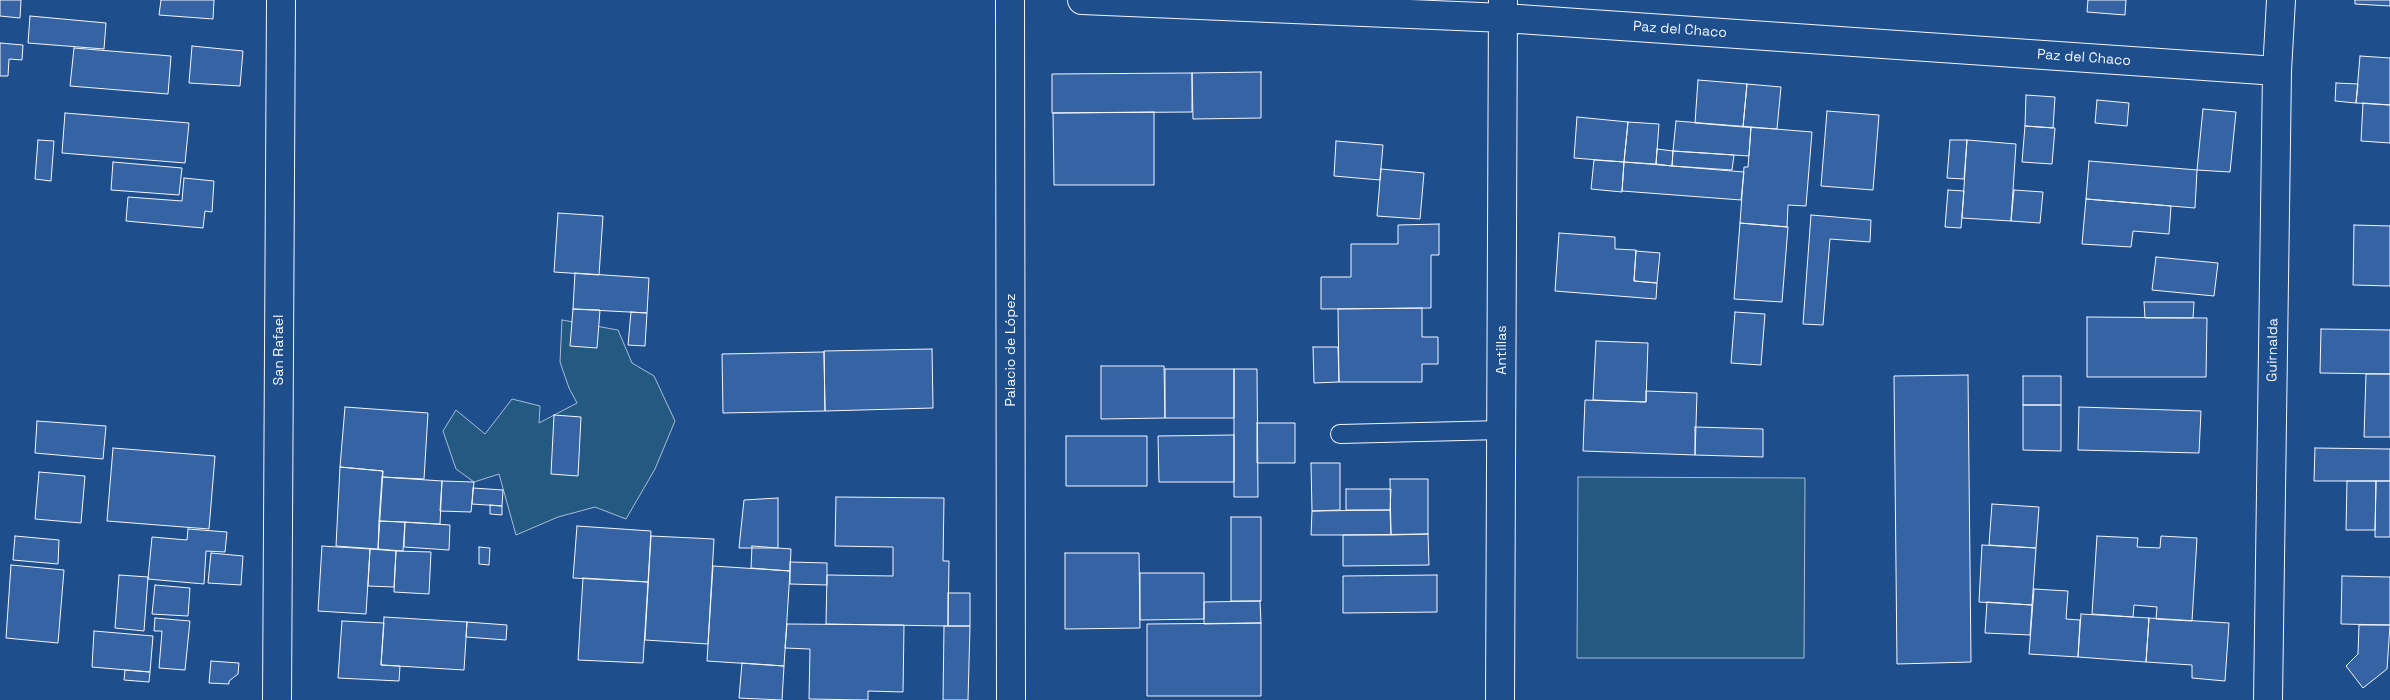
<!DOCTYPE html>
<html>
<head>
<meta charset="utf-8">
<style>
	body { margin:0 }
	canvas { display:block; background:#1f4e8c }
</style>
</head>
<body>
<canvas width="2390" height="700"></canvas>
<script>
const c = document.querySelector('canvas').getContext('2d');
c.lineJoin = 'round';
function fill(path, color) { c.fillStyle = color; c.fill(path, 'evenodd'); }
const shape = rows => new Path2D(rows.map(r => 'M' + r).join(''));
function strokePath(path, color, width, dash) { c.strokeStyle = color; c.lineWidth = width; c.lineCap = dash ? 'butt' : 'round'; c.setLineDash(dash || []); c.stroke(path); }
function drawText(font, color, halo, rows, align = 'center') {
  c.font = font + ' "Space Grotesk",sans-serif'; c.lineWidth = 4; c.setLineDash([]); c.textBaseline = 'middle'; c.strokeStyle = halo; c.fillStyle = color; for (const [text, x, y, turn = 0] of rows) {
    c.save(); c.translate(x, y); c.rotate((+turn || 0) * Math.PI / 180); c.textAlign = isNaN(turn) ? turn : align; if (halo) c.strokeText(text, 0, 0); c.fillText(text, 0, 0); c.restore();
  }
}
const green = shape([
	[562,320,618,330,632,363,654,376,675,421,655,469,626,519,595,507,558,517,516,535,499,474,474,482,456,469,443,431,456,410,485,434,512,399,540,406,539,423,577,403,569,388,560,362,562,320],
	[1578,477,1805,478,1804,658,1577,658,1578,477]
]);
fill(green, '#245a82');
strokePath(green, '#a8bbd7', 1);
const building = shape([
	[0,0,21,0,20,18,0,16,0,0],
	[161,0,214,0,213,19,159,15,161,0],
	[2088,0,2126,0,2125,15,2087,12,2088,0],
	[2355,0,2390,0,2390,6,2355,4,2355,0],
	[30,16,106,23,104,49,28,43,30,16],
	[0,43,23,45,22,60,9,59,8,76,0,76,0,43],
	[192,46,243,51,240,86,189,83,192,46],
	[74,48,171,56,168,94,70,86,74,48],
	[2360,56,2390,58,2390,105,2356,103,2360,56],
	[1261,72,1261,118,1193,119,1192,73,1261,72],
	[1192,73,1192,112,1052,113,1052,74,1192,73],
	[1698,80,1747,84,1743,127,1695,123,1698,80],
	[2336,83,2358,84,2356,103,2335,101,2336,83],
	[1747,84,1781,87,1777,129,1743,127,1747,84],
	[2026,95,2055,97,2053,128,2025,126,2026,95],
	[2097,100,2129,103,2127,126,2095,123,2097,100],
	[2363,103,2390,105,2390,143,2361,141,2363,103],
	[2203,109,2236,112,2230,172,2197,170,2203,109],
	[1827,111,1879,115,1873,190,1821,186,1827,111],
	[1154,112,1154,185,1054,185,1053,113,1154,112],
	[65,113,189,123,185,163,62,153,65,113],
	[1577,117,1628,122,1624,162,1574,158,1577,117],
	[1676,121,1751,127,1749,156,1673,151,1676,121],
	[1628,122,1659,124,1656,164,1624,162,1628,122],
	[2025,126,2055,128,2052,164,2022,162,2025,126],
	[1751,127,1812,132,1806,206,1788,205,1787,227,1740,223,1744,167,1748,167,1751,127],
	[38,140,54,141,51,181,35,179,38,140],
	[1950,140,1967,140,1964,179,1947,178,1950,140],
	[1967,140,2016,144,2011,221,1962,218,1967,140],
	[1336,141,1383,145,1380,180,1334,176,1336,141],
	[1657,149,1673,151,1672,166,1656,164,1657,149],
	[1673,151,1734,155,1732,170,1672,166,1673,151],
	[1594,160,1624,162,1622,192,1591,189,1594,160],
	[2089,161,2197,170,2195,208,2086,199,2089,161],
	[113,162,182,168,179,195,111,190,113,162],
	[1624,162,1744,172,1741,200,1622,191,1624,162],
	[1381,169,1424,173,1420,219,1377,216,1381,169],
	[184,178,214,181,212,212,205,211,203,228,126,221,128,197,182,201,184,178],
	[1948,190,1964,191,1961,228,1945,227,1948,190],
	[2014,190,2043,192,2040,223,2011,221,2014,190],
	[2086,199,2171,206,2169,234,2133,231,2131,247,2082,244,2086,199],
	[558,213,603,216,599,275,554,272,558,213],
	[1811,215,1871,220,1870,242,1830,239,1823,325,1803,324,1811,215],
	[1740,223,1788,227,1782,302,1734,299,1740,223],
	[1439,224,1439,255,1431,255,1431,308,1321,309,1321,277,1351,277,1351,244,1398,244,1398,225,1439,224],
	[2354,225,2390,226,2390,286,2353,285,2354,225],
	[1559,233,1615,237,1615,249,1636,250,1634,281,1657,283,1656,299,1555,291,1559,233],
	[1636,251,1660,253,1657,283,1634,281,1636,251],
	[2156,257,2218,263,2214,296,2152,290,2156,257],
	[575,273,649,278,647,313,573,309,575,273],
	[2144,302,2194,302,2193,318,2145,318,2144,302],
	[1422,308,1422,337,1438,337,1438,364,1422,364,1422,382,1339,382,1338,309,1422,308],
	[573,309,600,310,597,348,570,346,573,309],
	[631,312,647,313,645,346,628,345,631,312],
	[1735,312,1765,314,1761,365,1731,363,1735,312],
	[2087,317,2207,318,2206,377,2087,377,2087,317],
	[2321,329,2390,330,2390,374,2320,373,2321,329],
	[1596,341,1648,343,1646,402,1593,400,1596,341],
	[1313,347,1338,347,1339,382,1314,383,1313,347],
	[932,349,933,408,825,411,824,351,932,349],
	[824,352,825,411,723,413,722,354,824,352],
	[1101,366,1164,366,1165,418,1101,419,1101,366],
	[1165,369,1234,369,1234,418,1165,418,1165,369],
	[1234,369,1257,369,1258,497,1234,497,1234,369],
	[2366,374,2390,374,2390,437,2364,437,2366,374],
	[1968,375,1971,662,1897,664,1894,376,1968,375],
	[2023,376,2061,376,2061,405,2023,405,2023,376],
	[1646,391,1697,393,1695,455,1583,451,1585,400,1646,402,1646,391],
	[2023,405,2061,405,2061,451,2023,450,2023,405],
	[345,407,428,413,424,479,382,477,383,471,340,467,345,407],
	[2079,407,2201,411,2199,453,2078,450,2079,407],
	[554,415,581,417,578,476,551,474,554,415],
	[37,421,106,426,103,459,35,453,37,421],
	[1257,423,1295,423,1295,463,1257,463,1257,423],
	[1695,427,1763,429,1763,457,1695,455,1695,427],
	[1234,435,1234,482,1159,482,1158,436,1234,435],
	[1066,436,1147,436,1147,486,1066,486,1066,436],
	[113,448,215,456,209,529,107,521,113,448],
	[2315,448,2390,449,2390,481,2314,481,2315,448],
	[1311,463,1340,463,1340,510,1312,511,1311,463],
	[340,467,383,471,378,549,336,546,340,467],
	[39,472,85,476,81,523,35,519,39,472],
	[382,477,442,481,440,524,379,521,382,477],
	[1390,479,1428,479,1428,534,1391,535,1390,479],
	[442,481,474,482,471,512,440,511,442,481],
	[2347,481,2376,481,2375,530,2346,530,2347,481],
	[2376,481,2390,481,2390,537,2375,537,2376,481],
	[473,488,503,490,502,506,472,504,473,488],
	[1346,489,1391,489,1390,510,1346,510,1346,489],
	[836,497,944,498,943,561,949,561,948,626,826,624,827,575,893,576,893,547,835,546,836,497],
	[778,498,778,548,739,548,744,500,778,498],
	[1992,504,2039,507,2036,548,1989,545,1992,504],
	[490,505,502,506,502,515,490,514,490,505],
	[1390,510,1391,535,1311,535,1312,511,1390,510],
	[1231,517,1261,517,1261,601,1231,601,1231,517],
	[379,521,405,522,403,551,378,549,379,521],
	[405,522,450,525,449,550,404,547,405,522],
	[577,526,651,531,648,582,573,578,577,526],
	[188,529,227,532,225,552,206,551,204,584,148,579,152,537,187,540,188,529],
	[1428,534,1429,565,1343,566,1343,535,1428,534],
	[15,536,59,540,58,564,13,560,15,536],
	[651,536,714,539,708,644,645,640,651,536],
	[2097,536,2138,538,2137,547,2160,548,2161,536,2197,538,2192,621,2156,619,2157,607,2134,605,2133,617,2092,614,2097,536],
	[1982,545,2036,548,2032,605,1979,602,1982,545],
	[322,546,370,549,366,614,318,611,322,546],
	[752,546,791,549,790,571,751,568,752,546],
	[479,547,490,548,489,565,479,564,479,547],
	[370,549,396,551,394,587,368,586,370,549],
	[396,551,431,552,429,594,394,592,396,551],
	[211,553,243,556,241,585,208,583,211,553],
	[1065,553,1139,553,1140,628,1065,629,1065,553],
	[790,562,827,563,827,585,790,584,790,562],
	[11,565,64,570,58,643,6,638,11,565],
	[713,566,790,571,784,666,707,661,713,566],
	[1140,573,1204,573,1204,619,1140,620,1140,573],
	[119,575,148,577,144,631,115,628,119,575],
	[1437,575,1437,612,1343,613,1343,576,1437,575],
	[2342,576,2390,577,2390,625,2341,624,2342,576],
	[583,578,648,582,643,663,578,660,583,578],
	[155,585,190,588,188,616,152,614,155,585],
	[2034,589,2068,591,2066,619,2080,620,2078,657,2029,654,2034,589],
	[948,593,970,593,970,626,948,626,948,593],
	[1260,601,1261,623,1204,624,1204,602,1260,601],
	[1987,602,2032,605,2030,635,1985,633,1987,602],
	[2081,614,2149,618,2146,662,2078,657,2081,614],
	[384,617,467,622,464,670,381,665,384,617],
	[155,618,190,621,185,670,159,668,162,631,154,631,155,618],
	[2149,618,2229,623,2225,681,2192,678,2192,665,2146,662,2149,618],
	[342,621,384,623,381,665,400,666,399,681,338,678,342,621],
	[467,622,507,625,506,640,466,637,467,622],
	[1261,623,1261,696,1147,696,1147,624,1261,623],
	[787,624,904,625,903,692,868,691,868,700,809,699,810,649,785,648,787,624],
	[2359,625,2390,625,2387,669,2363,688,2346,666,2358,654,2359,625],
	[944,626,970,626,968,700,943,700,944,626],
	[94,631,153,636,150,672,92,667,94,631],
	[211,661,239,663,238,674,229,681,229,684,209,683,211,661],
	[742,663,784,666,782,700,739,698,742,663],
	[125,670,150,672,149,682,124,680,125,670]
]);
fill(building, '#3563a3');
strokePath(building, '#f2f6ff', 1);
const service = shape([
	[1340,434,1502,430]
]);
const minor = shape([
	[1082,0,1504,18,2277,71],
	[277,700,281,0],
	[1500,700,1503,0],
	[2268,700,2277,71,2281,0]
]);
const tertiary = shape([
	[1010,0,1011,700]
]);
strokePath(service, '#f2f6ff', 20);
strokePath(minor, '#f2f6ff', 30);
strokePath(tertiary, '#f2f6ff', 30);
strokePath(service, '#1f4e8c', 18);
strokePath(minor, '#1f4e8c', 28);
strokePath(tertiary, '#1f4e8c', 28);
drawText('14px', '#f2f6ff', '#1f4e8c', [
	["Paz del Chaco",1680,30,4],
	["Paz del Chaco",2084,58,4],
	["San Rafael",279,350,-90],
	["Palacio de López",1011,350,-90],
	["Antillas",1502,350,-90],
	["Guirnalda",2273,350,-89]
]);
</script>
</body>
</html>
